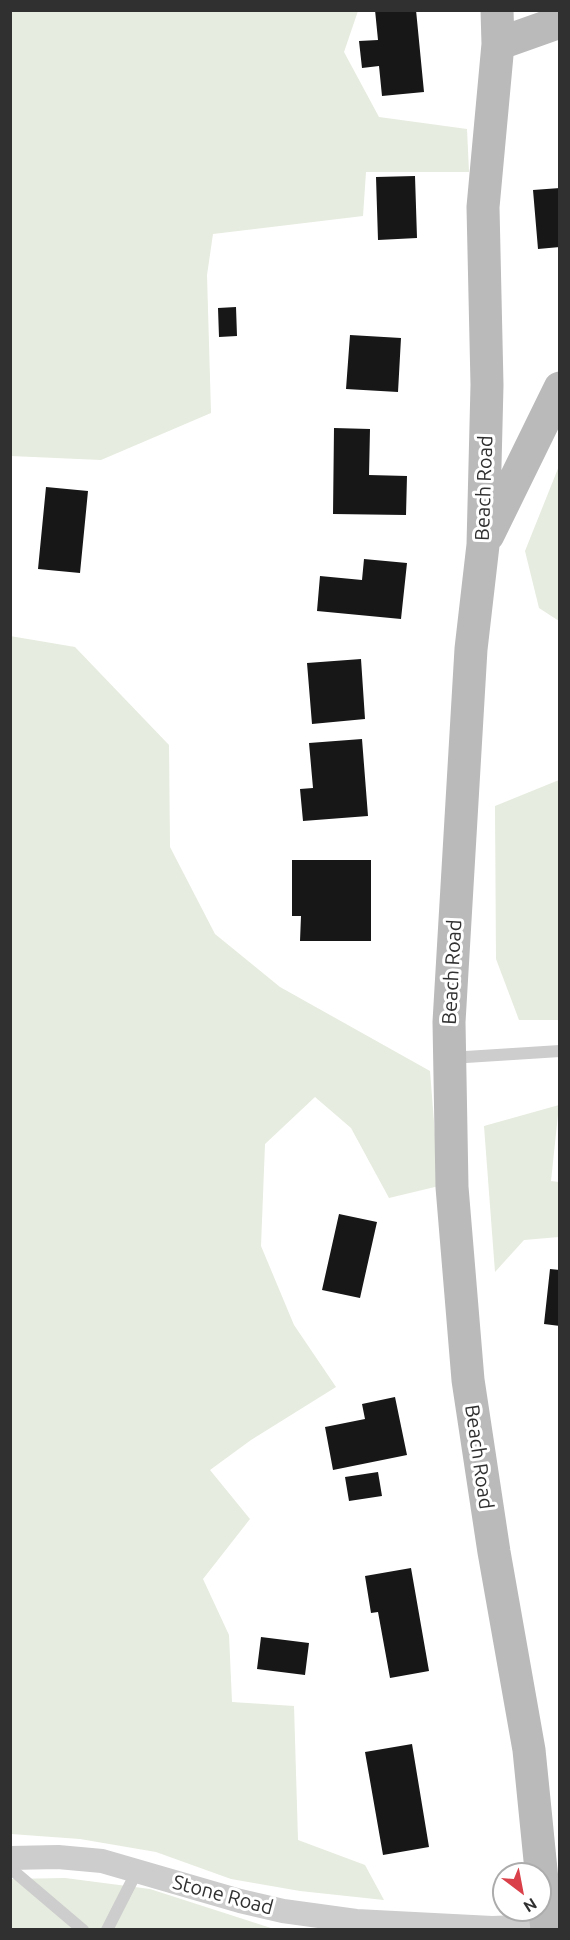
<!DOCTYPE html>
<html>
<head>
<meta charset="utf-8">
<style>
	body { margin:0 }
	#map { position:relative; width:570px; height:1940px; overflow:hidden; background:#fff; font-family:Ubuntu,sans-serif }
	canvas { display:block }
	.frame { position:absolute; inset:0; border:12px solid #303030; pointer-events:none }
	.north { position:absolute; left:492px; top:1862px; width:60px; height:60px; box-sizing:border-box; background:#fff; border:2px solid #acacac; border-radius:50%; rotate:148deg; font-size:16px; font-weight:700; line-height:24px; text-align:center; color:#303030 }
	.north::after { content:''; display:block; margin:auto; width:21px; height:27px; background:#d94049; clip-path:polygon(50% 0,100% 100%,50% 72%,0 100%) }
</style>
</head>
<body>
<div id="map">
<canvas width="570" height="1940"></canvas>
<div class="frame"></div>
<div class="north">N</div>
</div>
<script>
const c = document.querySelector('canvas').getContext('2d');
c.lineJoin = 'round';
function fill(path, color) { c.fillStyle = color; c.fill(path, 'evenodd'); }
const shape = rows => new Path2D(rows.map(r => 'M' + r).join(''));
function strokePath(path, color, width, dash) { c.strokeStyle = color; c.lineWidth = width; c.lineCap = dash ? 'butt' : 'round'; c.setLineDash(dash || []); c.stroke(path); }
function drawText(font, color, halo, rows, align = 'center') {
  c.font = font + ' Ubuntu,sans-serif'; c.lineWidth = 6; c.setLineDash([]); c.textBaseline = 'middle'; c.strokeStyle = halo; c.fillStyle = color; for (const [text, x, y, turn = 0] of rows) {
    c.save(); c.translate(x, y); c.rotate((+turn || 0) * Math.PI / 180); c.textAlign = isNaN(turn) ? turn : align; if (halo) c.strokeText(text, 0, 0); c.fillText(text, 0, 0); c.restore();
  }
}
fill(shape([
	[11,10,358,11,344,52,379,117,467,129,469,172,366,172,363,216,213,234,207,275,211,413,101,460,11,456],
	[559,466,559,621,539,608,525,551],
	[10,636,75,647,169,745,170,847,215,934,280,987,430,1071,439,1186,389,1198,351,1128,315,1097,265,1144,261,1246,294,1325,336,1387,251,1440,210,1470,250,1519,203,1579,229,1635,232,1702,294,1706,298,1840,365,1865,384,1900,300,1891,231,1879,156,1852,80,1839,11,1834],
	[559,780,559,1020,519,1020,496,959,495,806],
	[559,1105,551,1181,559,1182,559,1237,524,1240,495,1272,484,1126],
	[65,1878,150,1889,271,1928,286,1929,11,1929,10,1879]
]), '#e6ecdf');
fill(shape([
	[375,10,416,10,424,92,382,96,379,66,362,68,359,41,378,40],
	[415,176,417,238,378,240,376,177],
	[560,188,560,247,538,249,533,190],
	[236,307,237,336,219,337,218,308],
	[350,335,401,338,398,392,346,389],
	[334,428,370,429,369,475,407,476,406,515,333,514],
	[46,487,88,491,80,573,38,569],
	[364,559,407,563,401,619,317,611,320,576,362,580],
	[361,659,365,719,312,724,307,663],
	[362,739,368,816,303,821,300,789,313,788,309,743],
	[292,860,371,860,371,941,300,941,301,916,292,916],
	[339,1214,377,1222,360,1298,322,1290],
	[550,1269,560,1270,560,1326,544,1324],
	[395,1397,407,1455,333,1470,325,1427,365,1419,362,1404],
	[378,1472,382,1496,349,1501,345,1477],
	[411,1568,429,1671,390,1678,378,1612,371,1613,365,1576],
	[261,1637,309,1643,305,1675,257,1669],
	[412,1744,429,1847,383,1855,365,1752]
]), '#171717');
strokePath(shape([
	[450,1058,560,1051],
	[10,1868,83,1930],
	[107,1930,137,1871]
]), '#cdcdcd', 12);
strokePath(shape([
	[10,1858,58,1857,102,1861,240,1901,283,1911,356,1921,492,1928,546,1926]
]), '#cdcdcd', 24);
strokePath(shape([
	[497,10,498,44,483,207,487,385,483,545,471,649,449,1022,452,1187,468,1380,494,1552,529,1750,547,1930],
	[498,44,560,22],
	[488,535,560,388]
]), '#bababa', 33);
drawText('20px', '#303030', '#fff', [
	["Beach Road",484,488,-88],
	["Beach Road",452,972,-87],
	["Beach Road",479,1457,82],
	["Stone Road",223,1895,15]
]);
</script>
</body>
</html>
